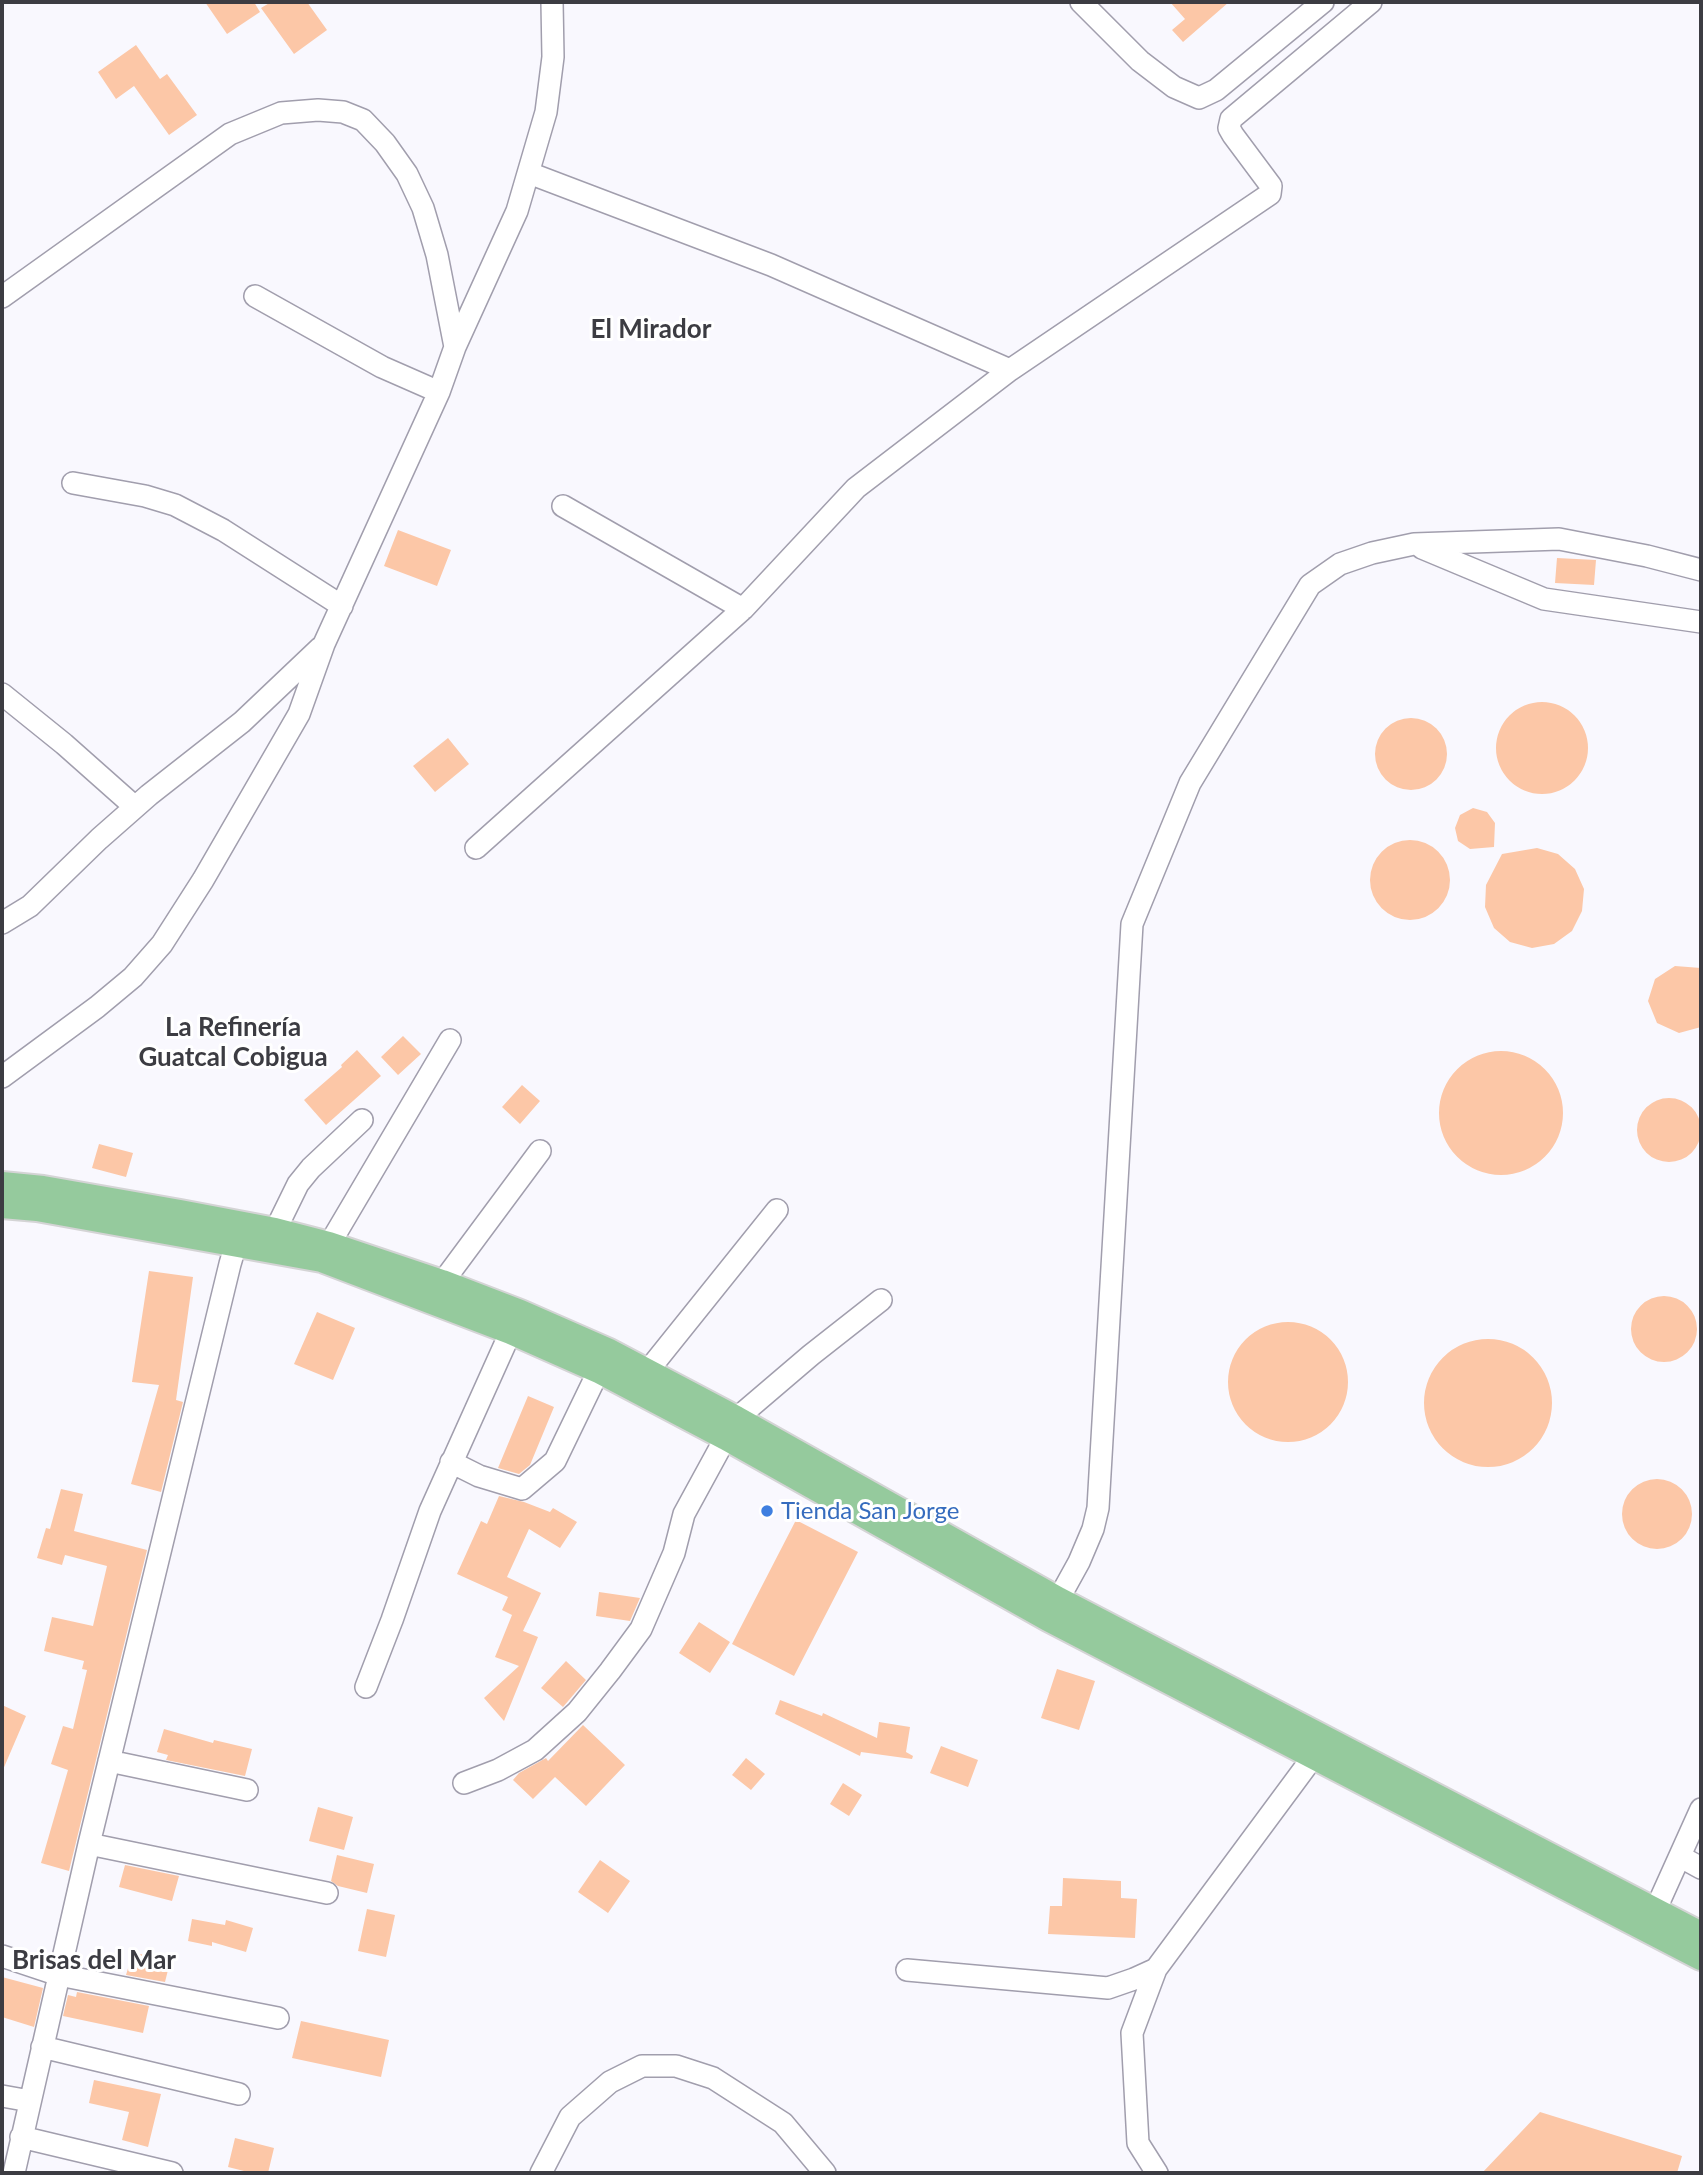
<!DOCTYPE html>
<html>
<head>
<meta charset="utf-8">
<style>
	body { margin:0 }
	#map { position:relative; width:1703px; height:2175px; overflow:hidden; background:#f9f8fe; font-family:Lato,sans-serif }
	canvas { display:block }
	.frame { position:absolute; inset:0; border:4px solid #3c3c42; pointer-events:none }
</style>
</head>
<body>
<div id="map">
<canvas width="1703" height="2175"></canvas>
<div class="frame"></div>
</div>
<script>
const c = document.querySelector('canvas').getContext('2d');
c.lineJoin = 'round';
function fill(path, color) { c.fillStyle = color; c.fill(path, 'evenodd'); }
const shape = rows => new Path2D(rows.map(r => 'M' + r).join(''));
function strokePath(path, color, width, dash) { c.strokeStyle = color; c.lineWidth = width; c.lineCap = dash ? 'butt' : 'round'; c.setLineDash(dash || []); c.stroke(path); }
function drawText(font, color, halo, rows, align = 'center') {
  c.font = font + ' Lato,sans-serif'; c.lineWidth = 6; c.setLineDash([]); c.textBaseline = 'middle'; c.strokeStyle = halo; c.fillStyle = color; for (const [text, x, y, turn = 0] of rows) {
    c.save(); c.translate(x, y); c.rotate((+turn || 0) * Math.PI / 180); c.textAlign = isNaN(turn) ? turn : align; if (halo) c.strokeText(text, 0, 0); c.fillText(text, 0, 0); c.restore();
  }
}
fill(shape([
	[205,2,254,2,260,12,227,34],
	[271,2,307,2,327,30,294,54,261,8],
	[1170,2,1229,2,1183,42,1172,30,1185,19],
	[136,45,160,79,167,74,197,115,169,135,134,86,116,99,98,72],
	[398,530,451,550,437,586,384,566],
	[1557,558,1596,560,1594,585,1555,583],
	'1496 748a46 46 0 1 1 92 0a46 46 0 1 1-92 0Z',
	'1375 754a36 36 0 1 1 72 0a36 36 0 1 1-72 0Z',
	[448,738,469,764,435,792,413,766],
	[1473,808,1487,812,1495,823,1494,847,1470,849,1458,841,1455,828,1460,815],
	'1370 880a40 40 0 1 1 80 0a40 40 0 1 1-80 0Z',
	[1537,848,1558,854,1575,869,1584,889,1582,911,1572,931,1554,944,1532,948,1510,942,1494,928,1485,907,1486,885,1502,854],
	[1675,966,1701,968,1701,1027,1679,1033,1657,1023,1648,1001,1655,979],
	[403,1036,421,1054,398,1075,381,1057],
	[357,1050,381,1076,326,1125,304,1100,342,1067,341,1065],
	'1439 1113a62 62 0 1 1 124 0a62 62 0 1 1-124 0Z',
	[522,1085,540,1101,520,1124,502,1107],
	'1637 1130a32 32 0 1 1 64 0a32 32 0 1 1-64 0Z',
	[99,1144,133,1153,126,1177,92,1168],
	[149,1271,193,1277,176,1400,183,1402,161,1492,131,1484,159,1385,132,1382],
	'1631 1329a33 33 0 1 1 66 0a33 33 0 1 1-66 0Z',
	[317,1312,355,1328,333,1380,294,1364],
	'1228 1382a60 60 0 1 1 120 0a60 60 0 1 1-120 0Z',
	'1424 1403a64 64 0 1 1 128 0a64 64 0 1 1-128 0Z',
	[528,1396,554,1407,530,1465,519,1474,498,1468],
	'1622 1514a35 35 0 1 1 70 0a35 35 0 1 1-70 0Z',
	[61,1489,83,1494,74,1531,147,1550,69,1871,41,1863,68,1770,51,1764,63,1726,73,1729,87,1670,82,1669,84,1661,44,1651,52,1617,93,1626,107,1566,65,1555,62,1565,37,1558,46,1528,50,1529],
	[499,1496,524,1502,550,1512,553,1508,577,1522,560,1548,529,1529,507,1577,541,1593,523,1631,538,1637,504,1721,484,1698,519,1666,495,1657,512,1615,502,1610,508,1597,457,1574,481,1521,487,1524],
	[796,1520,858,1552,794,1676,732,1644],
	[599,1592,640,1598,630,1621,596,1616],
	[699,1622,730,1642,710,1673,679,1653],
	[566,1661,586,1680,563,1707,541,1688],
	[1057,1669,1095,1681,1079,1730,1041,1718],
	[780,1700,822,1716,823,1713,877,1738,879,1722,910,1727,906,1752,913,1756,912,1759,861,1752,860,1756,775,1714],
	[2,1705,26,1716,2,1772],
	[583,1725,625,1765,586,1806,555,1777,533,1799,513,1780,519,1773,546,1758,548,1761],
	[164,1729,213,1743,214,1740,252,1749,245,1776,166,1760,168,1755,157,1752],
	[941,1746,978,1760,968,1787,930,1773],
	[746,1758,765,1774,751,1790,732,1775],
	[843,1783,862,1795,849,1816,830,1804],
	[318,1807,353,1817,344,1850,309,1841],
	[337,1855,374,1864,367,1893,338,1886,331,1881],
	[600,1860,630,1881,608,1913,578,1892],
	[125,1865,179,1876,172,1901,119,1887],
	[1063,1878,1121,1881,1121,1898,1137,1899,1135,1938,1048,1934,1050,1906,1062,1906],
	[367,1909,395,1915,386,1957,358,1951],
	[192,1919,225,1925,226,1920,253,1928,246,1952,212,1942,212,1946,188,1941],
	[133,1952,170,1962,165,1982,126,1975],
	[2,1977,43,1988,34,2027,2,2017],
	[77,1992,149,2006,143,2033,63,2016,68,1995,76,1997],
	[301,2021,389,2040,381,2077,292,2058],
	[94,2080,161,2094,148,2147,122,2140,129,2112,89,2103],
	[1540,2112,1682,2156,1677,2173,1482,2173],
	[235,2138,274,2148,268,2173,252,2173,228,2167]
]), '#fcc7a7');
const minor = shape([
	[1081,2,1140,61,1174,87,1199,98,1216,90,1323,2],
	[529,173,771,265,1010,370],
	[255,296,382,367,439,392],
	[2,297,230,134,281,113,318,110,343,112,363,120,385,143,407,174,423,208,437,255,455,347],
	[73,483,145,496,175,505,223,530,342,606],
	[563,506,743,609],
	[1422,548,1544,599,1701,622],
	[2,694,64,744,135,807],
	[476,848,743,609,856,488,1010,370,1270,194,1271,186,1233,135,1229,128,1231,119,1371,2],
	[2,923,30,906,99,839,149,795,242,722,320,648],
	[2,1077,97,1007,133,977,162,944,203,880,299,714,324,644,439,392,455,347,517,211,546,112,553,57,552,2],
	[275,1231,298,1184,311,1168,362,1120],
	[329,1245,450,1040],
	[442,1283,540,1151],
	[647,1372,777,1210],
	[736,1419,811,1355,881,1300],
	[451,1462,479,1476,522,1489,555,1461,599,1370],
	[1058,1600,1079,1562,1093,1529,1098,1508,1132,924,1190,783,1310,585,1340,564,1372,553,1414,544,1559,539,1647,556,1701,570],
	[366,1687,392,1620,430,1511,511,1331],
	[109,1761,247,1790],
	[464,1783,498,1770,535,1750,577,1712,610,1671,641,1629,674,1553,684,1514,726,1437],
	[89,1844,327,1893],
	[1681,1857,1701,1868],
	[1655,1911,1701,1809],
	[2,1956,59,1975,278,2018],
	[907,1970,1108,1988,1134,1979,1156,1969],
	[42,2047,239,2094],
	[2,2096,30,2101],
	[21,2137,172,2173],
	[14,2173,89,1844,230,1264,240,1230],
	[541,2173,570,2117,610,2082,642,2066,676,2066,713,2078,783,2123,825,2173],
	[1157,2173,1138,2143,1132,2033,1156,1969,1313,1757]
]);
const major = shape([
	[2,1185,43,1189,180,1213,275,1231,329,1245,442,1283,520,1313,609,1352,736,1419,1058,1600,1701,1935],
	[2,1205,37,1208,322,1259,511,1331,599,1370,726,1437,1048,1618,1701,1957]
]);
strokePath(minor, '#a19ead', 24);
strokePath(major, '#d4d4d5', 30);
strokePath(minor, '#fff', 21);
strokePath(major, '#95ca9d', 26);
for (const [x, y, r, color] of [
	[767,1511,7,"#3f7fe0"]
]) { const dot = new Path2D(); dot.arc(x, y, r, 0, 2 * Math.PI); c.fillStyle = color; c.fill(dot); strokePath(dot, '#fff', 2.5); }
drawText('24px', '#366cbe', '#fff', [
	["Tienda San Jorge",781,1511]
], 'left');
drawText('bold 26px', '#3c3c42', '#fff', [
	["El Mirador",651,330],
	["La Refinería",233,1028],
	["Guatcal Cobigua",233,1058],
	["Brisas del Mar",94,1961]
]);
</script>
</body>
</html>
